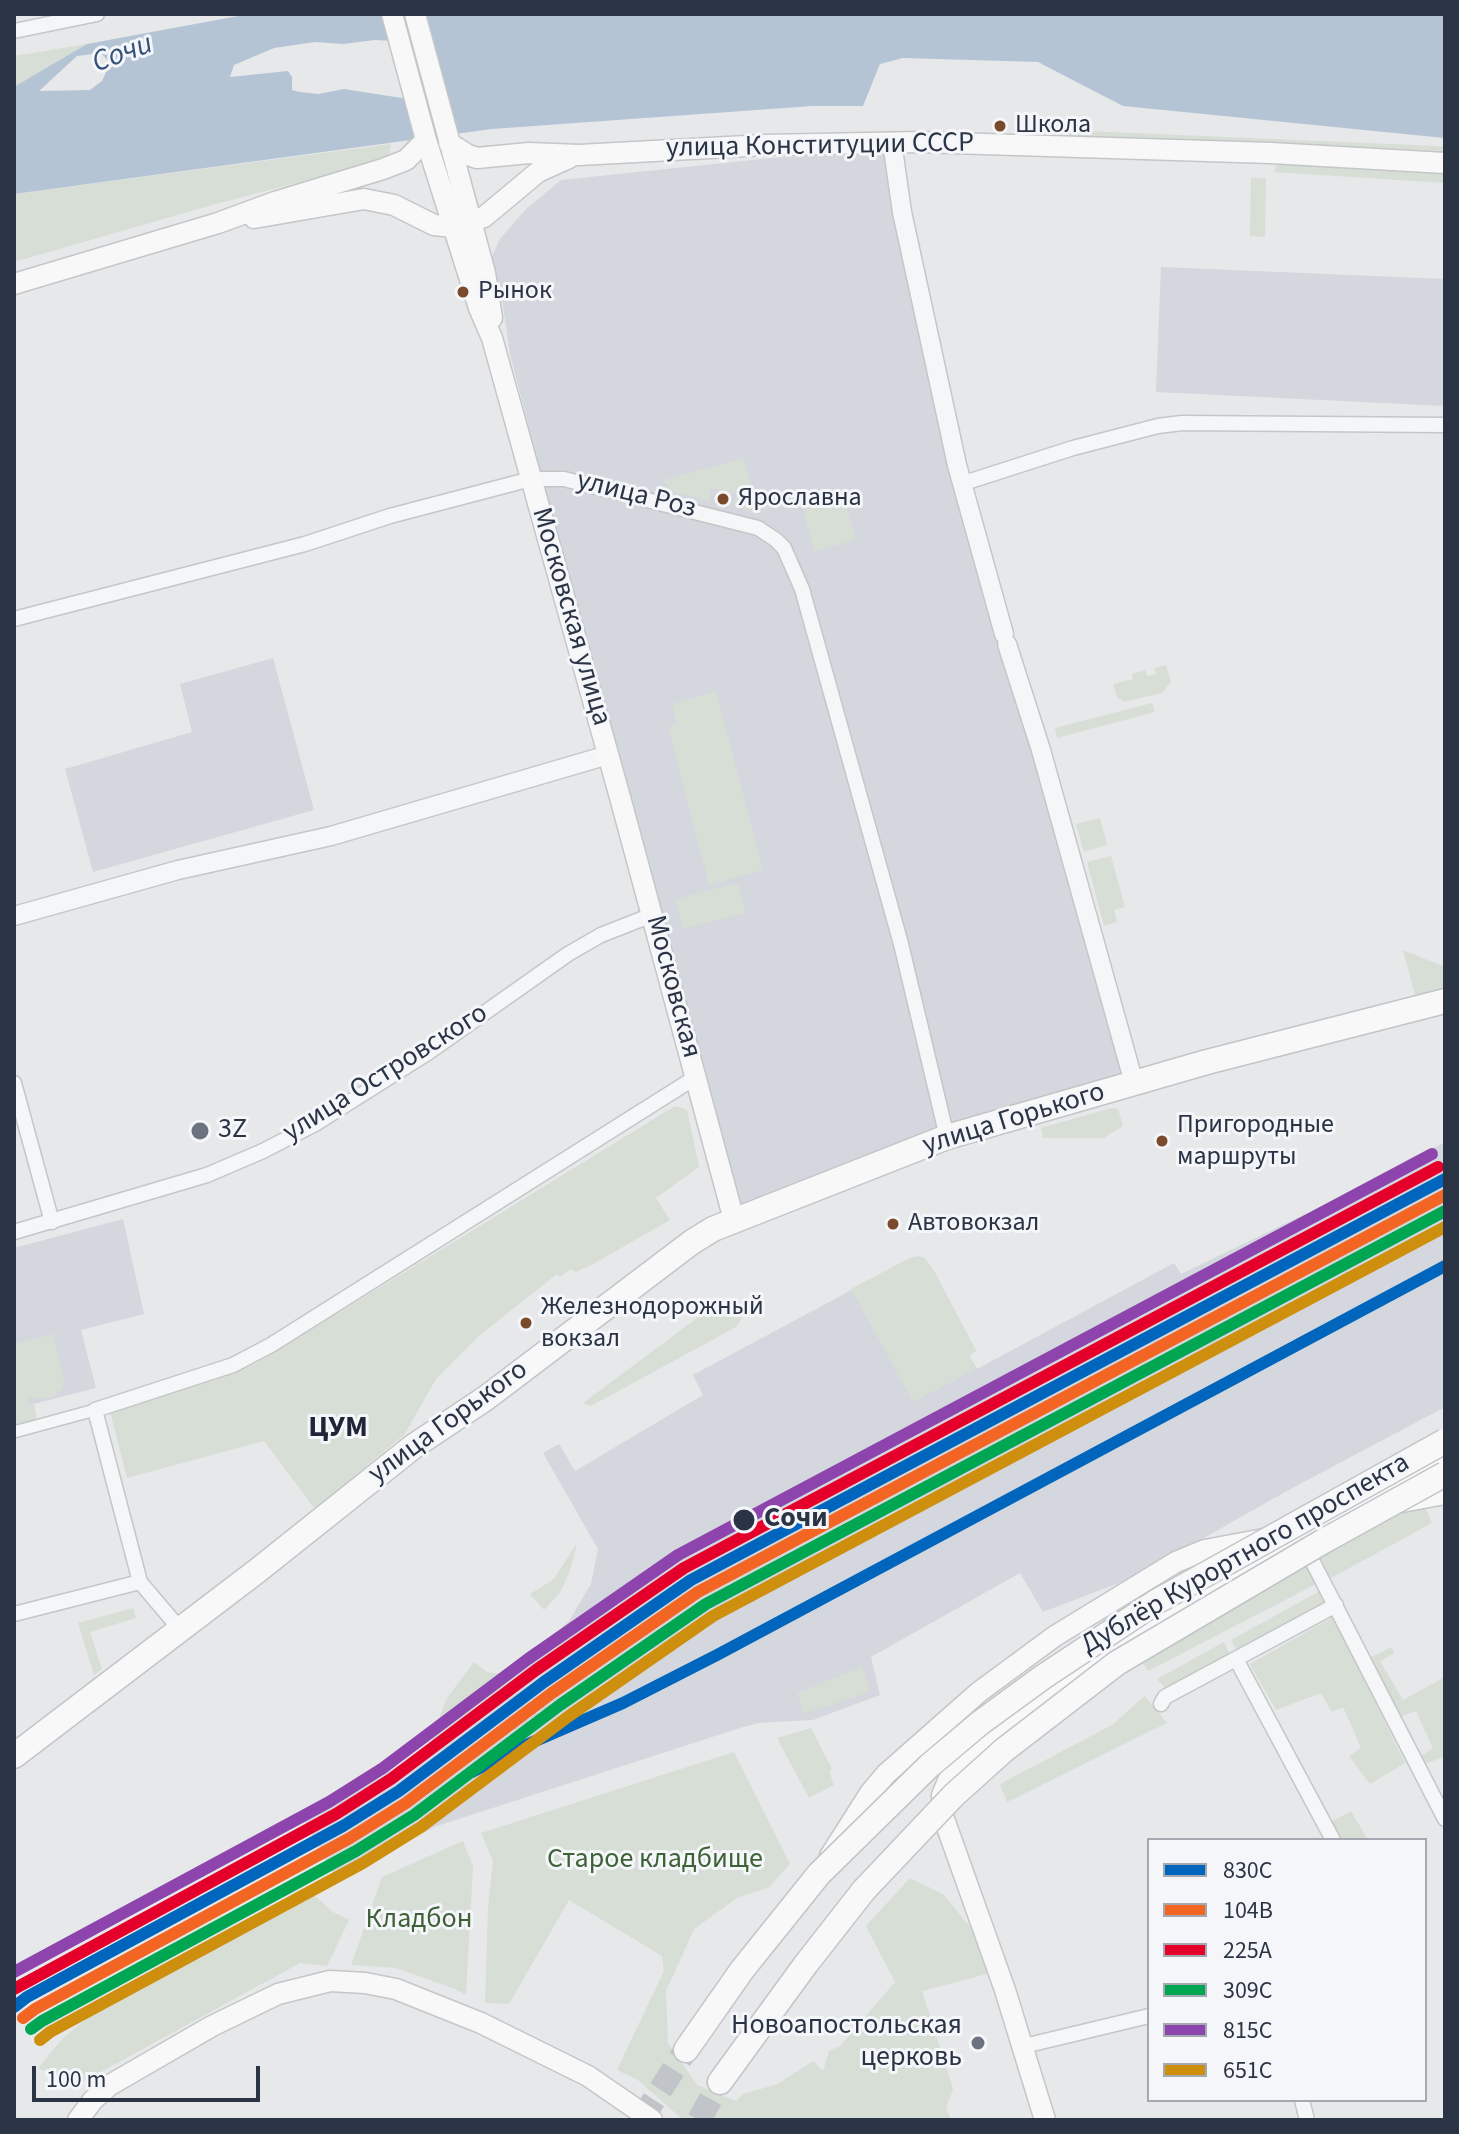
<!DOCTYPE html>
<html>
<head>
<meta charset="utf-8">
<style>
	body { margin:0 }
	#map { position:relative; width:1459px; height:2134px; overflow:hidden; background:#e6e8ea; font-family:"Source Sans 3",sans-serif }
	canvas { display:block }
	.frame { position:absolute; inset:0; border:16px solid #2b3445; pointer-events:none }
	.legend { position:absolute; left:1147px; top:1838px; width:280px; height:264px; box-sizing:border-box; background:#f4f6f9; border:2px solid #a4a8b1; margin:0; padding:10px 14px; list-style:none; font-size:24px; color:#2b3445 }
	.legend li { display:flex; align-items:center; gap:16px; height:40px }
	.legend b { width:40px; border:2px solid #a4a8b1 }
	.scale { position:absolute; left:32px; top:2066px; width:228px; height:36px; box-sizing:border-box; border:4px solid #2b3445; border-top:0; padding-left:10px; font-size:24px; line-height:28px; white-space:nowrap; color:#2b3445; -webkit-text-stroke:6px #f4f6f9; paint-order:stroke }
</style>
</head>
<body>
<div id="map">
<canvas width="1459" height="2134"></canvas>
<div class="frame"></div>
<ul class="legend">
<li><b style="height:10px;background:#0065bd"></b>830С</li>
<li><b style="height:10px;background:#f26522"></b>104В</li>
<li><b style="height:10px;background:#e4002b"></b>225А</li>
<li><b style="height:10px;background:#00a651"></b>309С</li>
<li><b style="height:10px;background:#8e44ad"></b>815С</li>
<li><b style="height:10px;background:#ce8f0e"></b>651С</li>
</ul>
<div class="scale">100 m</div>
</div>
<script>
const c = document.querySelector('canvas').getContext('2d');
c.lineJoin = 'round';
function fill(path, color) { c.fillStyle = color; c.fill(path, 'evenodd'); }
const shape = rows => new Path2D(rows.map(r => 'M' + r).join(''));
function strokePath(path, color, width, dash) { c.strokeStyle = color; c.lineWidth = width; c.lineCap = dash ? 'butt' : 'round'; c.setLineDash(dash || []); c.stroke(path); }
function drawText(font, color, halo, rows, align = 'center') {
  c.font = font + ' "Source Sans 3",sans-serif'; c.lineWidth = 6; c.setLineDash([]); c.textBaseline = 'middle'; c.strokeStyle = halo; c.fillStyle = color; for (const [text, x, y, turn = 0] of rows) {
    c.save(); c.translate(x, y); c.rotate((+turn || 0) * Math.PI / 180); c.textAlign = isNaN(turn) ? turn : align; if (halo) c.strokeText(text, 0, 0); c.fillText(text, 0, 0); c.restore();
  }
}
fill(shape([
	[877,147,888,151,899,230,1125,1076,739,1210,549,506,510,354,503,306,490,261,500,239,525,210,561,180],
	[1161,267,1445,279,1445,406,1156,392],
	[273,658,314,810,93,872,65,769,192,732,180,684],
	[1445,1142,1445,1407,1285,1492,1137,1576,1043,1612,1020,1573,871,1657,880,1695,813,1720,758,1723,740,1728,437,1826,335,1877,304,1820,438,1743,521,1681,513,1670,569,1621,591,1584,598,1549,543,1453,559,1444,575,1471,703,1395,693,1375,913,1257,924,1258,933,1269,976,1351,969,1355,977,1369,1174,1263,1181,1274,1328,1203],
	[123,1219,144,1314,81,1330,96,1388,14,1409,14,1248]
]), '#d4d7dd');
fill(shape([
	[87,44,19,86,14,87,14,56],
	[1041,129,1436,146,1445,147,1445,151,1058,136],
	[391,144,389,156,384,160,212,205,14,262,14,194],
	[1278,162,1445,169,1445,183,1274,172],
	[1251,178,1266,178,1265,237,1250,236],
	[744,458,756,503,753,512,734,506,736,494,712,489,709,501,669,491,664,480],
	[844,498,856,540,814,551,803,509],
	[1166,665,1171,682,1162,693,1124,702,1117,697,1113,684,1133,679,1132,674,1145,670,1147,676,1156,674,1154,668],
	[716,691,763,870,709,885,668,727,677,724,672,704],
	[1152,703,1155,712,1057,738,1055,728],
	[1100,818,1107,845,1084,852,1076,824],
	[1111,856,1125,907,1114,910,1117,922,1104,926,1087,862],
	[738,883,746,913,683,929,675,899],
	[1403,950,1445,967,1445,988,1415,995],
	[675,1106,687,1110,699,1167,656,1198,670,1220,593,1264,576,1272,571,1269,560,1277,557,1274,479,1336,436,1379,404,1435,315,1509,264,1441,127,1478,110,1411,222,1377,257,1363],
	[1112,1108,1118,1109,1123,1126,1104,1138,1043,1138,1041,1128],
	[919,1256,924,1258,933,1269,976,1351,969,1355,976,1369,913,1402,851,1289,904,1261],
	[720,1301,732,1303,739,1309,742,1318,736,1327,591,1406,583,1403],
	[53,1334,64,1378,63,1389,53,1397,45,1399,28,1397,29,1404,26,1405,34,1404,37,1422,14,1429,14,1344],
	[1424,1505,1432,1523,1331,1578,1319,1556,1395,1512],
	[577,1543,570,1571,561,1591,544,1610,530,1594,554,1579],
	[1306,1561,1318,1583,1148,1671,1140,1658],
	[1320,1591,1328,1604,1239,1654,1231,1640],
	[133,1608,136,1618,90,1632,102,1669,94,1675,78,1623],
	[1333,1617,1405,1763,1370,1784,1349,1756,1361,1748,1343,1707,1332,1712,1321,1693,1276,1710,1250,1664],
	[1224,1642,1231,1657,1168,1691,1157,1679],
	[1392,1647,1394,1653,1380,1661,1403,1700,1445,1677,1444,1757,1422,1765,1420,1757,1433,1748,1416,1711,1398,1717,1369,1658],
	[474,1662,487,1672,502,1674,513,1670,521,1681,500,1701,432,1746,431,1739,447,1698],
	[862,1667,870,1692,804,1714,797,1693],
	[1145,1696,1167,1723,1007,1802,1000,1784,1112,1725],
	[811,1728,832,1769,829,1771,834,1785,809,1798,777,1738],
	[734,1752,790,1864,769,1887,737,1898,694,1929,666,1991,668,2043,697,2085,736,2101,743,2094,778,2084,813,2061,823,2071,829,2051,840,2046,895,1982,866,1926,910,1878,943,1894,971,1928,987,1974,922,1991,953,2089,946,2107,951,2120,682,2119,638,2080,617,2070,664,1971,662,1956,569,1900,509,2004,485,2003,488,1907,493,1861,481,1833],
	[1351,1811,1368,1840,1339,1840,1331,1822],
	[463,1841,473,1867,466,1995,455,1989,396,1968,351,1965,382,1877],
	[314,1895,333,1912,349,1920,327,1966,300,1963,77,2085,38,2068,64,2037,113,1997]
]), '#d6ded6');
fill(shape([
	[249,14,1445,14,1445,138,1123,106,1038,62,903,58,880,64,863,106,812,106,492,129,14,194,14,87,87,44],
	[375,40,394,41,417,54,426,76,421,101,344,89,318,94,300,92,292,90,292,77,288,71,230,77,234,65,274,48,315,42,343,44],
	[101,53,110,63,102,81,90,90,39,91,77,56]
]), '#b4c4d5');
strokePath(shape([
	[641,2120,686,2050],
	[699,2120,720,2082]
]), '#c1c4c9', 24, [24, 12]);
const pedestrian = shape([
	[14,1432,95,1410]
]);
const minor = shape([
	[14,31,97,14],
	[961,484,1073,448,1158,426,1182,423,1445,425],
	[14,619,305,544,390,516,531,479,564,479,758,528,776,540,784,548,802,589,901,944,947,1137],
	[14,1083,52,1222],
	[14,1232,207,1175,263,1151,315,1124,429,1052,568,954,601,935,652,915],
	[1304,1545,1445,1819],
	[14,1614,140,1582],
	[179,1628,140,1582,95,1410,233,1365,271,1345,696,1077],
	[1236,1659,1333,1840],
	[1161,1704,1165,1697,1336,1605],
	[1024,2046,1149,2016],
	[1302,2100,1307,2120]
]);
const tertiary = shape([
	[892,142,902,212,957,465,1004,634],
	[1007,644,1041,750,1134,1083],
	[14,916,178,870,331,836,608,755]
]);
const secondary = shape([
	[392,14,426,140,479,308,492,338,621,801,734,1220],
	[415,14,485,273,492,318],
	[449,143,468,155,477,158,529,153,579,155,765,145,920,142,1271,153,1445,163],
	[254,218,364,199,394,205,434,225,453,227,484,217,538,172,569,158],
	[14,284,218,223,275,202,383,169,406,160,426,140],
	[1396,1503,1445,1494],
	[830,1856,870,1793,886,1774,979,1692,1055,1636,1176,1562,1205,1550,1264,1539],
	[78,2120,93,2100,110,2085,212,2026,278,1994,330,1981,365,1983,396,1989,481,2023,588,2076,652,2120],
	[1045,2120,1005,1990,943,1816,942,1795,951,1774,1049,1690,1163,1616,1445,1457]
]);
const primary = shape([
	[14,1756,257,1571,414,1446,486,1398,692,1242,713,1229,947,1137,1207,1062,1445,1001],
	[686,2050,742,1970,819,1874],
	[720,2082,806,1964,864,1890]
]);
strokePath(pedestrian, '#c4c6c8', 14);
strokePath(minor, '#c4c6c8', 17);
strokePath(tertiary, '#c4c6c8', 21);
strokePath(secondary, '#c4c6c8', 23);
strokePath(primary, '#c2c5c8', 27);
strokePath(pedestrian, '#f5f6f7', 11);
strokePath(minor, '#f5f6f7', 14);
strokePath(tertiary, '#f5f6f7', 18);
strokePath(secondary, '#f8f8f8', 20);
strokePath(primary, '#f8f8f8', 24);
strokePath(shape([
	[481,1745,587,1687]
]), '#cecfd2', 5, [4, 8]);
const primaryBridge = shape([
	[819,1874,929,1766,980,1723,1043,1677,1156,1602,1445,1441],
	[864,1890,954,1795,1004,1750,1117,1663,1322,1542,1445,1474]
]);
strokePath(primaryBridge, '#c2c5c8', 27, []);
strokePath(primaryBridge, '#f8f8f8', 24);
strokePath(shape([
	[472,1772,526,1745,623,1703,717,1655,1445,1266],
	[14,2007,27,1997,343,1826,399,1791,544,1682,691,1580,1445,1179]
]), '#0065bd', 12);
strokePath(shape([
	[23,2018,35,2009,350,1838,406,1803,552,1693,698,1592,1445,1195]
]), '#f26522', 12);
strokePath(shape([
	[14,1989,336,1814,391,1779,536,1670,684,1568,1438,1167]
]), '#e4002b', 12);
strokePath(shape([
	[31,2029,42,2021,356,1851,414,1815,560,1705,706,1604,1445,1211]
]), '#00a651', 12);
strokePath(shape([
	[14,1972,329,1802,383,1768,528,1659,678,1555,1432,1154]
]), '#8e44ad', 12);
strokePath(shape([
	[40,2040,50,2032,363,1863,421,1827,569,1716,713,1616,1445,1227]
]), '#ce8f0e', 12);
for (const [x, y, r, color] of [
	[1000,126,7,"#7a4b2a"],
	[463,292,7,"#7a4b2a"],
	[723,499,7,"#7a4b2a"],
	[200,1131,10,"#6c737f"],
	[1162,1141,7,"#7a4b2a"],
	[893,1224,7,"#7a4b2a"],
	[526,1323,7,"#7a4b2a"],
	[744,1520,12,"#2b3445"],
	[978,2043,8,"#6c737f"]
]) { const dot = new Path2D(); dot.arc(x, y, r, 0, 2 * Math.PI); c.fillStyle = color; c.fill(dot); strokePath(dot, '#f4f6f9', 3); }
drawText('26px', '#2b3445', '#f4f6f9', [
	["Школа",1015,126],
	["Рынок",478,292],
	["Ярославна",738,499],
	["Пригородные",1177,1126],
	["маршруты",1177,1158],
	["Автовокзал",908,1224],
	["Железнодорожный",541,1308],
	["вокзал",541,1340]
], 'left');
drawText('28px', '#2b3445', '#f4f6f9', [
	["улица Конституции СССР",820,147,-1],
	["улица Роз",636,496,14],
	["Московская улица",570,617,74],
	["Московская",672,987,75],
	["улица Островского",386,1074,-32],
	["улица Горького",1014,1120,-17],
	["улица Горького",449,1423,-36],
	["Дублёр Курортного проспекта",1246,1555,-30]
]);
drawText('28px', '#2b3445', '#f4f6f9', [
	["3Z",218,1131],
	["Новоапостольская",962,2027,"right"],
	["церковь",962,2059,"right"]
], 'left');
drawText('bold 28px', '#2b3445', '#f4f6f9', [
	["Сочи",764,1520]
], 'left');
drawText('28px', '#3f6138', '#f4f6f9', [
	["Старое кладбище",655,1861],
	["Кладбон",419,1921]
]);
drawText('italic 30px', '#34527a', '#f4f6f9', [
	["Сочи",123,55,-20]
]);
drawText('bold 30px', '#1d2536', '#f4f6f9', [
	["ЦУМ",338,1429]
]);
</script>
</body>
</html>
